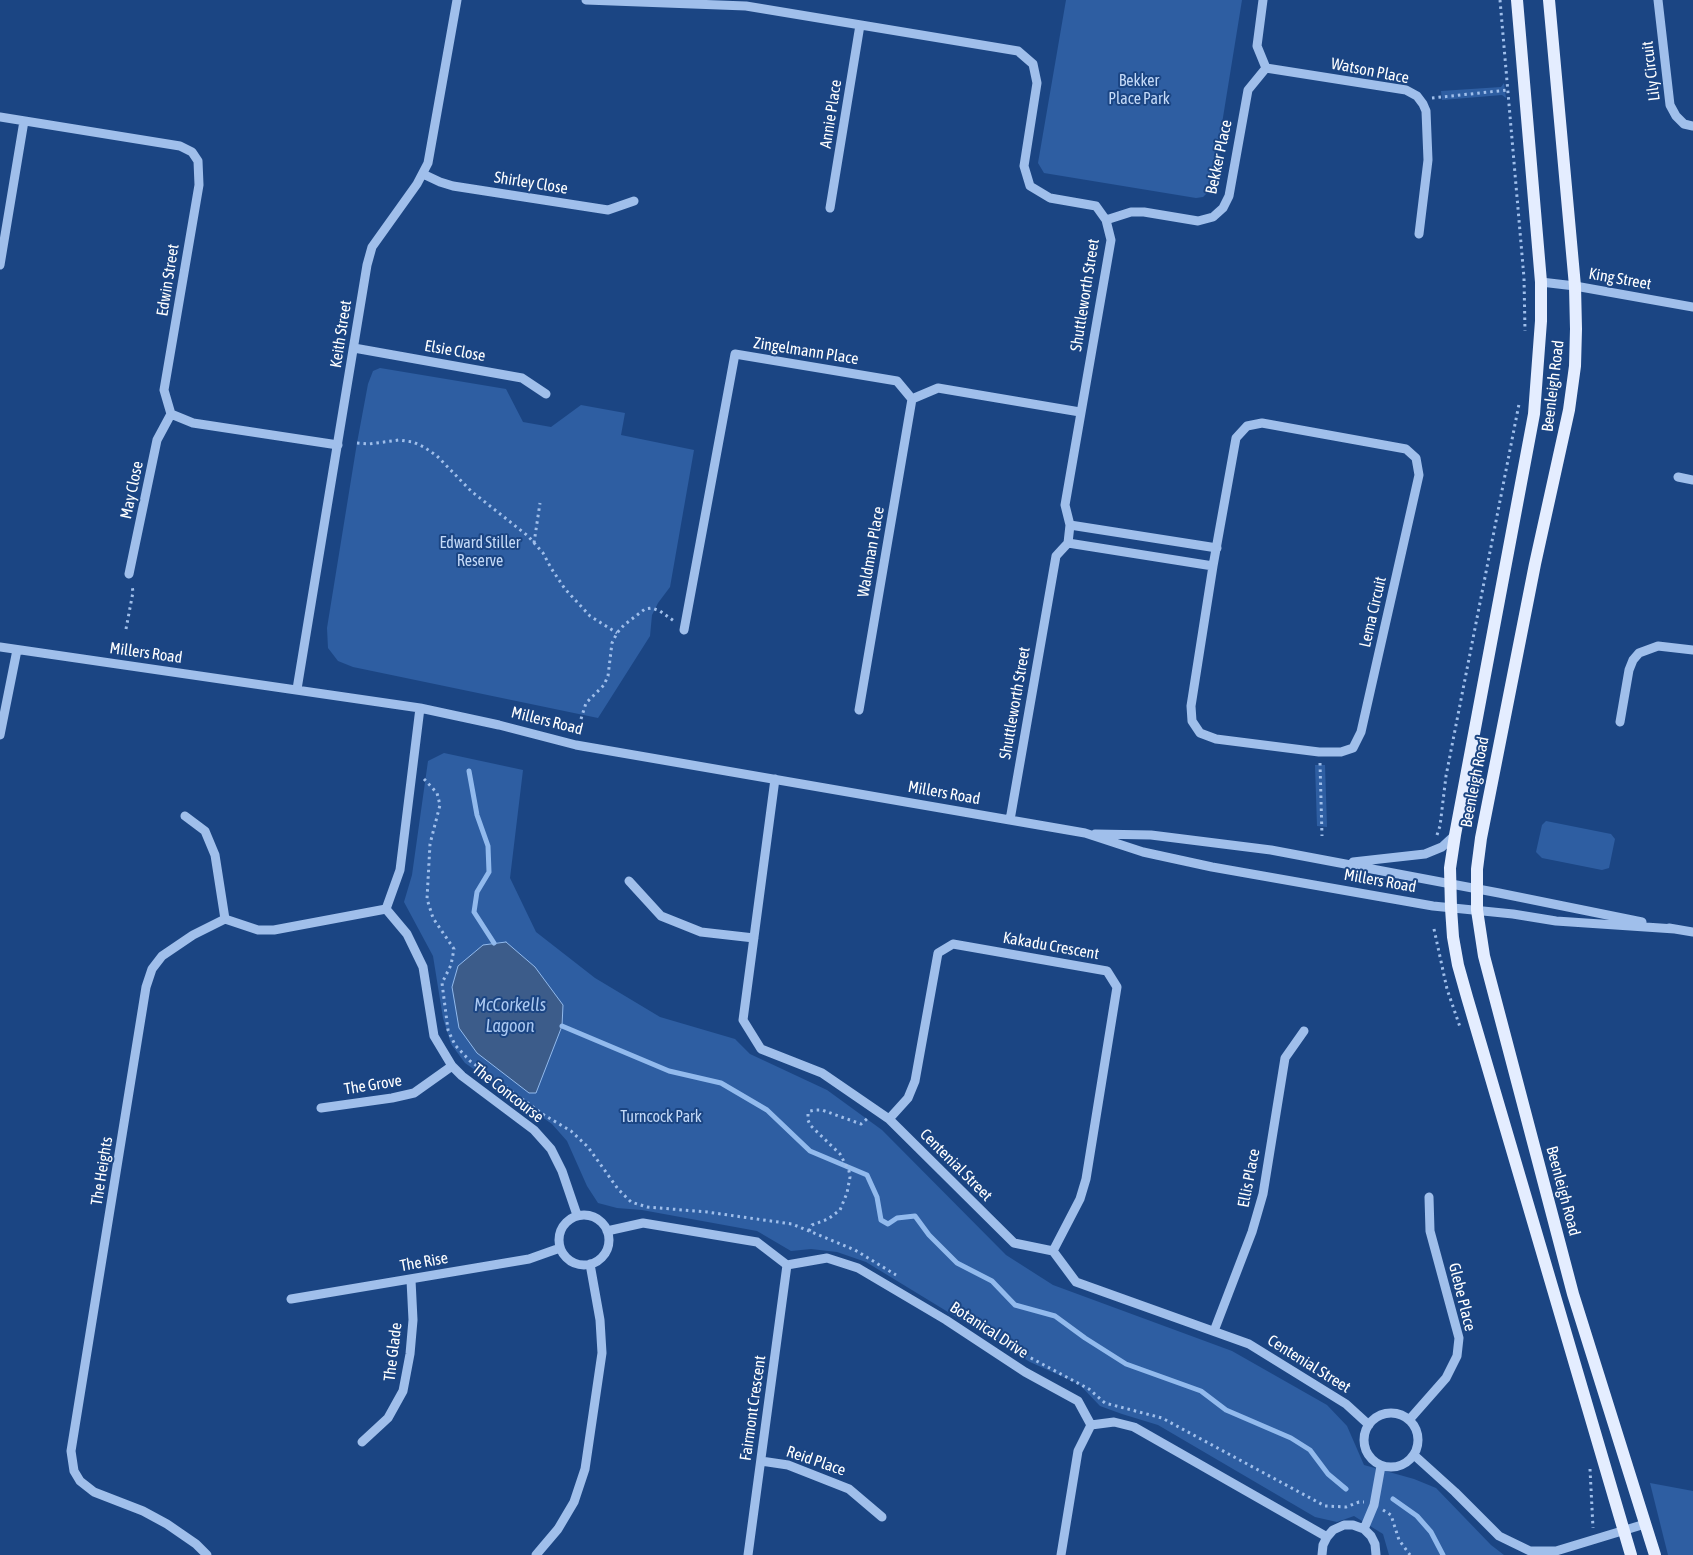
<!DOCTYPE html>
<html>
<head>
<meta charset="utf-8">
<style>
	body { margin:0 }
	canvas { display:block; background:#1b4583 }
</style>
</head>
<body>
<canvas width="1693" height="1555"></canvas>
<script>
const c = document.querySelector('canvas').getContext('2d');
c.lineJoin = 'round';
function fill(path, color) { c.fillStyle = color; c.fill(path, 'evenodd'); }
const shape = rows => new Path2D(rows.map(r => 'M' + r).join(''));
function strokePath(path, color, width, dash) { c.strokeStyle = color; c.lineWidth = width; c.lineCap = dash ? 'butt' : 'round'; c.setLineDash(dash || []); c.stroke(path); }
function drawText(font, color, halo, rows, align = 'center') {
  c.font = font + ' "Asap Condensed",sans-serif'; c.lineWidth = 4; c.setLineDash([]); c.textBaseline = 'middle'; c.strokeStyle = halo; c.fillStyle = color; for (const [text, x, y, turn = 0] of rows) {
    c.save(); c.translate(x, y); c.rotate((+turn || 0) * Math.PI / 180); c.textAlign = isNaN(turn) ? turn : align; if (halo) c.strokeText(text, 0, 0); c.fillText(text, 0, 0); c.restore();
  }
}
fill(shape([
	[1066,0,1242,0,1213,179,1209,191,1203,197,1196,198,1044,173,1038,163],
	[1504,83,1506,98,1502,95,1442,100,1441,91,1501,87],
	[380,368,506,389,523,422,551,427,581,405,625,413,621,435,694,450,670,587,658,603,652,615,650,636,598,718,353,667,338,661,328,648,327,628,357,443,368,384,373,371],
	[444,753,523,770,510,878,536,932,595,978,660,1017,735,1039,750,1054,827,1090,882,1130,1006,1255,1053,1285,1232,1351,1327,1405,1347,1426,1364,1465,1414,1479,1436,1488,1491,1545,1504,1555,1389,1555,1383,1534,1354,1516,1337,1522,1315,1517,1158,1425,1122,1414,1100,1406,1079,1384,1030,1362,866,1262,837,1252,811,1249,791,1251,757,1231,642,1210,617,1208,598,1203,587,1186,567,1141,552,1124,465,1063,451,1044,443,1018,433,956,404,902,412,875,428,761],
	[1315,765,1325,765,1327,827,1317,826],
	[1546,821,1611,834,1615,839,1609,868,1602,870,1542,858,1536,852,1542,825],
	[1650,1483,1693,1491,1693,1555,1668,1555]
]), '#2e5ea2');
const water = shape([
	[506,942,535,967,563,1005,562,1026,536,1093,529,1093,477,1053,459,1028,452,987,458,966,483,945,506,942]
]);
fill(water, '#3c5c8a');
strokePath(water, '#92baed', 1);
strokePath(shape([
	[469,771,477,815,488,846,489,872,477,892,474,912,494,943],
	[562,1026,669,1071,721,1083,767,1110,810,1151,867,1175,877,1197,881,1220,888,1224,897,1218,915,1216,929,1235,957,1263,992,1281,1015,1305,1055,1316,1085,1338,1126,1364,1201,1391,1226,1410,1291,1438,1310,1450,1328,1474,1346,1489],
	[1393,1499,1417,1516,1431,1532,1443,1555]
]), '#92baed', 5);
strokePath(shape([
	[1500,0,1524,278,1525,331],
	[1432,98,1508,90],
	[357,443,369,444,399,440,413,442,424,447,437,456,471,491,528,536,543,553,551,568,565,589,590,616,617,633],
	[534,543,540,503],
	[126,629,133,592,132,585],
	[581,719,586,703,604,685,608,676,612,643,617,633,624,625,645,609,652,608,660,611,674,621],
	[1320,763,1322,836],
	[424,779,437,793,440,805,430,844,427,899,433,918,454,949,451,965,442,983,448,1030,455,1045,470,1061,544,1115,571,1131,588,1147,618,1189,631,1202,647,1207,707,1212,792,1224,855,1250,896,1275],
	[1437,835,1440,826,1446,776,1519,404],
	[1434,929,1447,989,1460,1027],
	[809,1231,812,1225,828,1219,840,1210,847,1193,850,1177,849,1171,840,1154,810,1125,808,1120,808,1113,810,1111,815,1110,822,1110,861,1124,868,1118],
	[1003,1341,1029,1357,1089,1389,1105,1403,1162,1418,1325,1506,1346,1507,1359,1502,1364,1502],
	[1590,1469,1593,1528],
	[1383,1510,1391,1515,1399,1540,1410,1555]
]), '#a0bfeb', 3, [2.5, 4]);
strokePath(shape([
	[586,0,746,6,1018,51,1033,64,1037,83,1024,166,1030,186,1050,198,1096,206,1106,220,1111,240,1065,505,1070,525,1068,543,1056,556,1010,820],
	[1658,0,1670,105,1676,116,1684,124,1693,126],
	[1266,68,1406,90,1417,96,1423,104,1426,111,1428,160,1419,234],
	[0,117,180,146,192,152,198,161,199,185,164,390,171,414,193,423,338,445],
	[423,174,440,182,453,186,608,210,634,201],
	[830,208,860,25],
	[1106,220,1131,212,1144,212,1198,221,1213,217,1223,208,1229,196,1248,90,1266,68,1257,46,1263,0],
	[0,265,24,121],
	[1541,282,1575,286,1693,307],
	[354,348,522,378,546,394],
	[1262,423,1406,449,1416,458,1419,475,1361,732,1353,748,1341,752,1319,752,1216,739,1200,733,1192,721,1191,706,1213,566,1236,438,1247,426,1262,423],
	[1678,477,1693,480],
	[1070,525,1217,548],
	[1068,543,1213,566],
	[129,574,157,440,171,414],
	[684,630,735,354,897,381,912,399,938,388,1080,412],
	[0,647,420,708,499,725,576,745,1085,833,1143,852,1212,867,1433,906,1513,914,1556,921,1675,929],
	[297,689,367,265,372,247,417,184,428,163,457,0],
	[420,708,400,870,386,909,407,934,423,967,434,1036,452,1066,462,1076,534,1130,551,1149,562,1171,577,1215],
	[859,710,912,399],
	[1620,722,1629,670,1633,660,1639,653,1658,646,1693,650],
	[0,735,17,650],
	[775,779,743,1020,761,1049,822,1073,889,1119,1014,1243,1053,1251,1076,1282,1249,1344,1346,1404,1369,1425],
	[185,816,205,831,215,855,225,919],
	[1095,834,1151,835,1271,850,1499,893,1642,922],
	[1353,862,1425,854,1442,847,1455,835],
	[629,881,661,916,701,932,754,938],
	[1669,928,1693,932],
	[321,1108,392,1098,414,1093,452,1066],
	[889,1119,908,1098,915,1081,938,953,953,944,1107,971,1117,987,1086,1179,1080,1199,1053,1251],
	'559 1240a25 25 0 1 1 50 0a25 25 0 1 1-50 0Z',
	[607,1231,643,1223,757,1242,787,1265,827,1258,858,1268,946,1320,1025,1372,1078,1401,1091,1425,1114,1422,1134,1427,1327,1537],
	[291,1299,529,1259,560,1248],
	[1214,1331,1252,1232,1263,1194,1285,1058,1304,1031],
	'1364 1440a27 27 0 1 1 54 0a27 27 0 1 1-54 0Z',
	[1409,1420,1446,1378,1457,1356,1459,1338,1430,1231,1429,1197],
	[362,1442,388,1418,403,1391,410,1354,413,1320,411,1280],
	[1414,1455,1455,1492,1499,1536,1530,1551,1556,1551,1645,1524],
	[761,1461,788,1465,849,1489,882,1517],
	[1364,1529,1374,1505,1381,1466],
	[207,1555,196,1544,167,1524,143,1511,94,1492,80,1481,74,1471,71,1451,146,987,152,969,162,956,193,935,225,919,258,930,274,930,386,909],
	[536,1555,558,1529,574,1502,585,1469,602,1353,600,1320,590,1264],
	[748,1555,787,1265],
	[1061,1555,1078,1451,1091,1425],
	[1322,1555,1323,1545,1327,1537,1333,1530,1344,1525,1353,1525,1364,1529,1371,1536,1375,1544,1376,1555]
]), '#a0bfeb', 9);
strokePath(shape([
	[1517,0,1541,282,1541,321,1534,414,1455,835,1450,868,1451,908,1453,937,1458,965,1467,997,1631,1555],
	[1549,0,1575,286,1576,329,1575,366,1569,410,1535,564,1481,838,1477,869,1477,910,1484,956,1573,1294,1655,1555]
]), '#e4edff', 12);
drawText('16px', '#fff', '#1b4583', [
	["Watson Place",1370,71,11],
	["Lily Circuit",1651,71,-97],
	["Annie Place",831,114,-81],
	["Bekker Place",1219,157,-78],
	["Shirley Close",531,183,9],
	["King Street",1620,279,10],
	["Edwin Street",168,280,-81],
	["Shuttleworth Street",1085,295,-81],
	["Keith Street",341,334,-81],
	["Elsie Close",455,351,10],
	["Zingelmann Place",806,351,9],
	["Beenleigh Road",1553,386,-83],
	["May Close",132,490,-78],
	["Waldman Place",871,552,-80],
	["Lema Circuit",1373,612,-77],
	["Millers Road",146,653,8],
	["Shuttleworth Street",1015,703,-80],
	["Millers Road",547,721,14],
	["Beenleigh Road",1475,782,-79],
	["Millers Road",944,793,10],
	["Millers Road",1380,881,10],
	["Kakadu Crescent",1051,946,10],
	["The Grove",373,1085,-9],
	["The Concourse",508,1093,38],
	["Centenial Street",956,1165,45],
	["The Heights",102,1171,-81],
	["Ellis Place",1249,1178,-79],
	["Beenleigh Road",1563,1191,75],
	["The Rise",424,1262,-10],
	["Glebe Place",1462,1297,76],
	["Botanical Drive",989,1330,33],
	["The Glade",393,1352,-83],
	["Centenial Street",1309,1364,32],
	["Fairmont Crescent",753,1408,-82],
	["Reid Place",816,1461,19]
]);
drawText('16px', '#c4daf8', '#1b4583', [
	["Bekker",1139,81],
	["Place Park",1139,99],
	["Edward Stiller",480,543],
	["Reserve",480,561],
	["Turncock Park",661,1117]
]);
drawText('italic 18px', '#abc9f2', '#1b4583', [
	["McCorkells",510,1005],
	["Lagoon",510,1026]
]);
</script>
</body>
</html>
